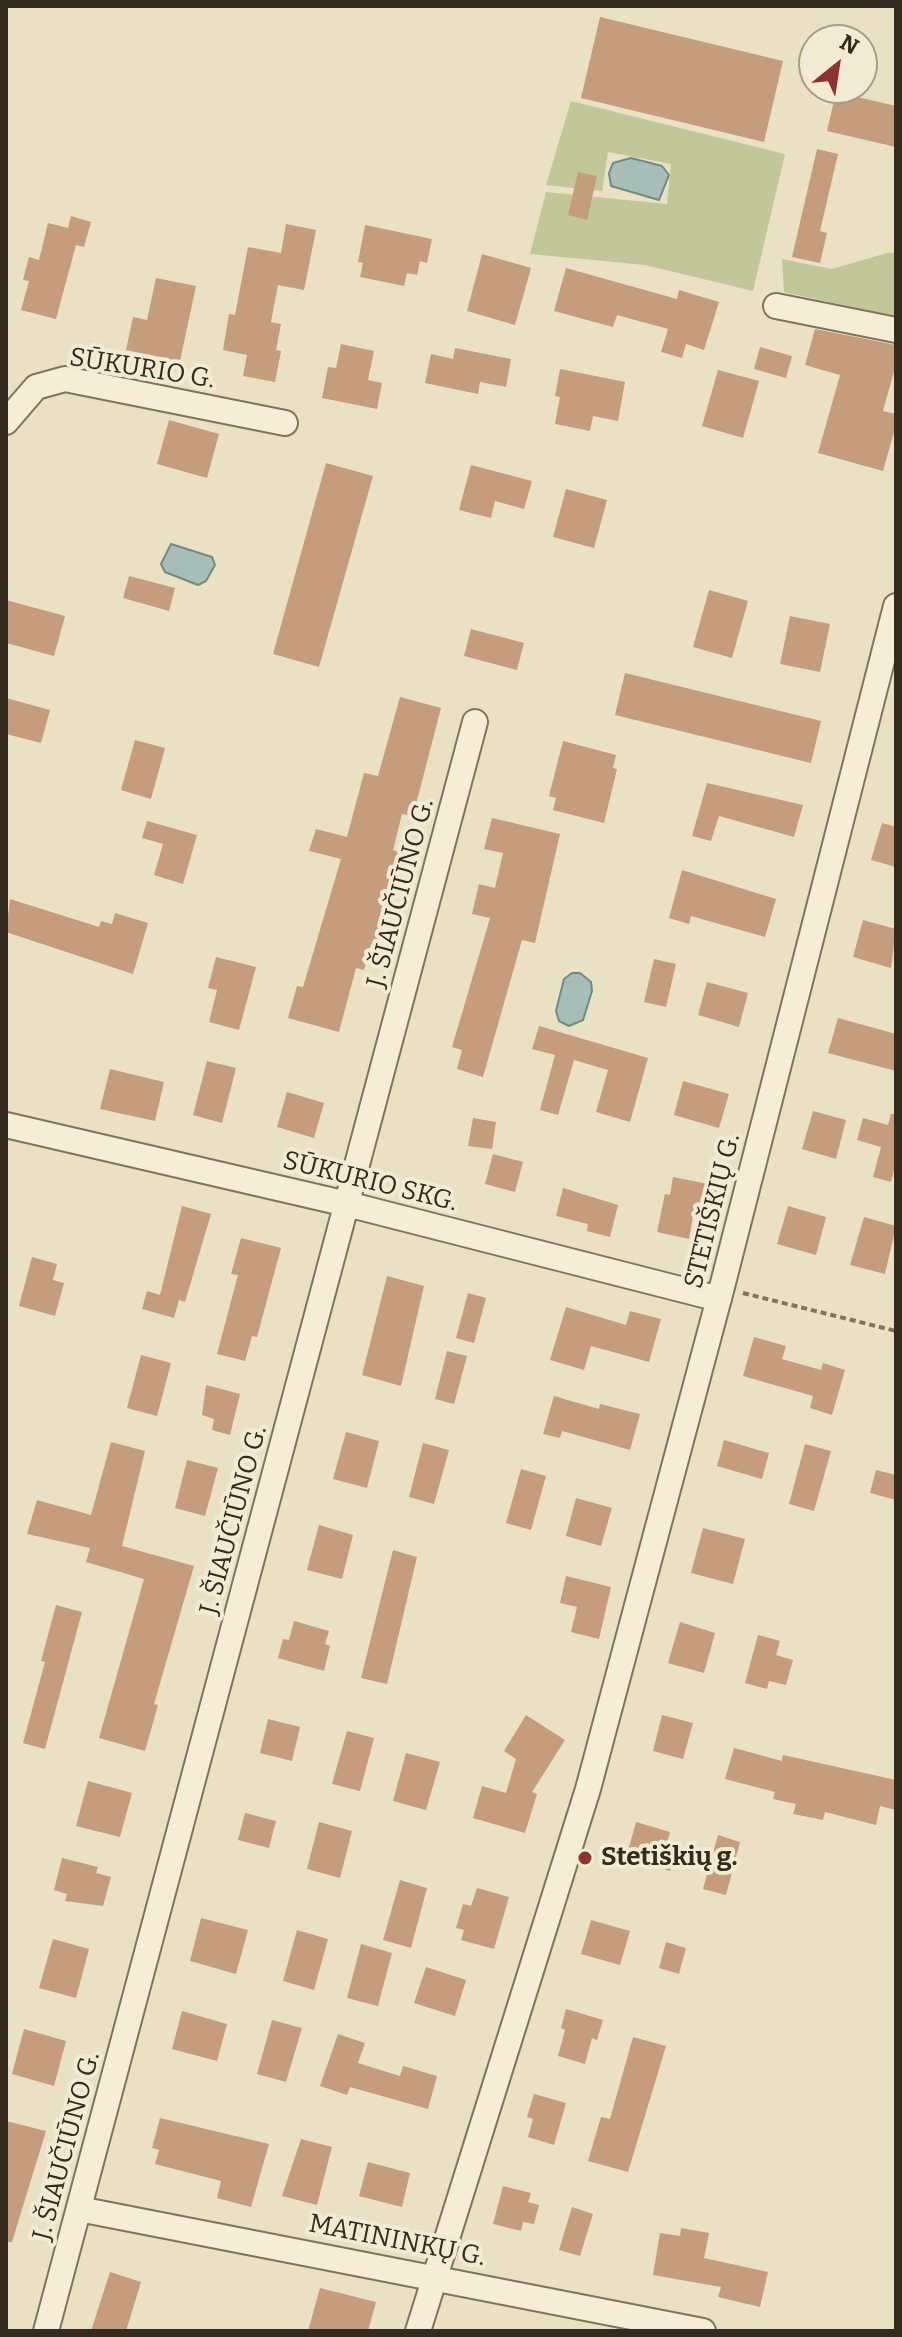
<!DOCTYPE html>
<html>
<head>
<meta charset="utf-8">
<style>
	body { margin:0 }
	#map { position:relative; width:902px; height:2337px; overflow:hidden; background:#eae0c4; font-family:Bitter,serif }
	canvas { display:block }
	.frame { position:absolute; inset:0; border:8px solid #352a1f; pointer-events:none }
	.north { position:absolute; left:798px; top:24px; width:80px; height:80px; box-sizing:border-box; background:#f2ead3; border:2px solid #a69d8b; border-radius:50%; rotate:30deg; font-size:22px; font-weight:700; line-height:32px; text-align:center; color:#352a1f }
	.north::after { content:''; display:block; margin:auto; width:28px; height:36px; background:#8d3331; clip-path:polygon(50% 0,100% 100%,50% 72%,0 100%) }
</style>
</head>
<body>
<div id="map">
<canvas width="902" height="2337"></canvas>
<div class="frame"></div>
<div class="north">N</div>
</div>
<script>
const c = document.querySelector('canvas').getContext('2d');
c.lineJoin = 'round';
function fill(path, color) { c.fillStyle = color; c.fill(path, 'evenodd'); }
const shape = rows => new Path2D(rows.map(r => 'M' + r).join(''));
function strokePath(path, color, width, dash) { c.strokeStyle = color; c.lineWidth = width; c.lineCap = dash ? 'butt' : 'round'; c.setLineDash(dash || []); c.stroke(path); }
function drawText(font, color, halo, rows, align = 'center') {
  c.font = font + ' Bitter,serif'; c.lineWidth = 8; c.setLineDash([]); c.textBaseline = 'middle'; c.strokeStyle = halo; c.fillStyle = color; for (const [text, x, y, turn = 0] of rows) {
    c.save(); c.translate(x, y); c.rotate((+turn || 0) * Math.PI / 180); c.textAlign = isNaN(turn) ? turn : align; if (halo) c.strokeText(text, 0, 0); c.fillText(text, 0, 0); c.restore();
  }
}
fill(shape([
	[571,101,785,154,753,291,645,265,530,254,546,192,667,204,671,164,608,152,602,191,546,185],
	[887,253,896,253,896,317,784,292,782,259,832,269]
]), '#c1c799');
const water = shape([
	[631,158,662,166,669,175,659,200,611,186,609,173,613,163,631,158],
	[171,544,212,557,215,565,206,581,198,585,165,572,161,564,171,544],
	[580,973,591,982,592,991,583,1020,569,1026,559,1021,556,1011,564,979,572,973,580,973]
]);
fill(water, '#a6beb7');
strokePath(water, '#6e8b84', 2);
fill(shape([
	[600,17,783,61,764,142,581,98],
	[836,92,896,106,896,147,827,131],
	[817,149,838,154,820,231,827,233,820,263,792,257],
	[578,172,597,176,587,220,568,215],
	[71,216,91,222,84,247,76,245,56,319,21,310,29,281,23,280,29,257,39,260,48,223,68,228],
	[286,224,316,230,304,290,278,285,271,322,281,324,276,350,281,351,275,382,243,376,247,355,223,350,229,314,235,315,248,247,281,253],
	[365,225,432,239,427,263,420,261,417,275,407,273,404,286,360,277,363,263,358,262],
	[482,254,531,268,515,325,467,311],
	[566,268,677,299,679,290,719,302,704,350,686,344,682,358,661,352,668,329,617,315,613,327,554,311],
	[156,278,196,286,180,361,126,350,133,317,147,320],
	[815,329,896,345,896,364,883,411,896,414,896,425,883,471,818,453,840,375,805,365],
	[341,344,374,351,368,380,382,383,377,409,322,398,328,367,336,368],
	[760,347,792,356,786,378,754,369],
	[455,348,511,359,506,387,480,382,478,394,425,383,431,354,453,359],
	[560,369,625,382,618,421,593,416,590,431,555,424,560,397,555,396],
	[718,370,759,381,743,438,702,426],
	[169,420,219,434,207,478,157,464],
	[326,463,373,476,319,667,273,654],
	[471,465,532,481,524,509,495,501,491,518,459,510],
	[566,489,607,500,594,548,553,537],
	[129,576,175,588,169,611,123,598],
	[709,590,748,601,732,658,693,647],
	[6,600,65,616,54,656,6,643],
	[790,616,830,624,820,672,780,664],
	[471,629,524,643,517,670,464,656],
	[625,673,821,721,811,763,615,715],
	[400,697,441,708,413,816,402,814,393,850,399,852,382,916,387,917,378,947,371,944,364,970,356,968,339,1032,288,1018,297,986,303,987,341,859,309,851,316,829,347,837,364,773,378,776],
	[6,698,50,710,41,743,6,734],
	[135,740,165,748,151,799,121,790],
	[563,741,616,755,613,768,617,769,604,823,553,810,556,798,549,796],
	[707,783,803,805,794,837,719,816,711,841,692,836],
	[492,818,560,834,535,943,522,940,483,1077,457,1069,462,1050,452,1047,490,918,472,914,479,884,495,888,503,853,484,849],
	[147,821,197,835,183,884,154,875,163,844,142,838],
	[882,823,896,827,896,867,871,860],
	[682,870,776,899,765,937,691,916,689,924,669,918],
	[10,899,99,927,101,921,112,924,115,913,148,923,133,974,6,932],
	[863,920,896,929,891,968,853,957],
	[216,957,256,967,239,1030,209,1022,217,990,208,988],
	[654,959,676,964,666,1007,644,1002],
	[707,982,748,993,739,1027,698,1015],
	[838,1018,896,1034,896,1071,828,1053],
	[539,1026,648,1058,630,1122,596,1112,608,1070,574,1060,558,1115,540,1110,555,1055,532,1049],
	[207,1061,236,1068,222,1123,193,1115],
	[110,1069,164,1082,155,1121,100,1109],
	[683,1081,729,1094,719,1128,674,1115],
	[287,1092,324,1103,314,1138,277,1127],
	[813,1111,846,1120,836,1159,802,1149],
	[891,1114,896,1114,896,1163,891,1182,873,1177,881,1147,857,1140,863,1118,888,1125],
	[473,1118,496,1122,492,1149,468,1146],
	[493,1154,523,1162,515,1192,485,1184],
	[673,1177,718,1186,710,1220,693,1216,689,1239,657,1232,665,1194,670,1195],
	[563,1188,618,1205,610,1237,587,1231,588,1224,556,1216],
	[182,1206,211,1214,185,1302,179,1300,174,1318,142,1309,147,1291,160,1295],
	[788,1206,826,1217,816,1255,777,1244],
	[864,1217,896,1226,885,1274,850,1265],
	[241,1238,281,1248,257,1337,252,1336,245,1361,217,1354,238,1275,231,1274],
	[32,1257,57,1264,53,1280,64,1283,55,1316,19,1306],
	[387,1276,424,1286,401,1386,362,1375],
	[468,1293,486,1298,474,1343,456,1338],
	[566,1307,626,1325,630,1311,661,1319,649,1362,591,1346,584,1370,550,1360],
	[754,1337,786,1346,782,1359,821,1370,823,1363,845,1370,832,1415,810,1408,813,1396,743,1376],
	[447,1351,467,1356,454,1404,435,1399],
	[141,1355,171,1363,157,1416,127,1408],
	[206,1385,240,1394,230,1435,212,1430,214,1419,202,1415],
	[554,1396,599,1409,600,1404,640,1414,630,1450,562,1431,560,1438,543,1434],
	[346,1432,379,1441,367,1488,333,1479],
	[724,1440,769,1453,762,1479,717,1466],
	[111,1442,145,1451,122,1546,194,1566,154,1704,158,1705,145,1751,99,1738,144,1579,86,1562,90,1548,27,1534,37,1500,91,1515],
	[423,1443,449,1450,434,1504,409,1497],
	[805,1444,831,1451,814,1511,789,1504],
	[187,1460,218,1468,205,1516,175,1508],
	[521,1469,546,1476,531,1530,506,1523],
	[876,1470,896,1475,896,1500,870,1493],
	[576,1498,612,1508,601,1546,566,1536],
	[319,1525,353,1535,342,1579,307,1570],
	[703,1528,745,1539,733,1584,691,1573],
	[393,1550,417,1557,387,1684,361,1678],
	[566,1576,611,1587,599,1639,571,1632,577,1607,560,1603],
	[56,1605,82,1612,45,1749,23,1743,45,1662,41,1661],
	[294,1621,329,1631,325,1644,330,1646,324,1671,278,1658,283,1639,289,1640],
	[680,1622,715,1633,704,1673,668,1663],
	[758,1635,780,1641,776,1655,793,1660,786,1685,769,1681,767,1689,745,1683],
	[526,1715,565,1740,532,1792,537,1794,525,1833,473,1818,482,1786,506,1793,516,1759,504,1751],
	[662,1715,693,1723,683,1759,653,1751],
	[268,1719,300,1727,292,1761,260,1753],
	[347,1731,374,1738,360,1791,332,1784],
	[734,1748,782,1761,783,1755,896,1780,896,1810,880,1806,876,1825,825,1812,823,1820,793,1814,796,1804,773,1799,775,1792,725,1779],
	[406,1753,440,1762,426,1810,393,1801],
	[88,1781,132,1793,120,1837,76,1826],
	[245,1813,276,1821,269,1848,238,1840],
	[319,1822,352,1831,340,1878,307,1869],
	[636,1822,670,1832,666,1848,676,1851,670,1871,626,1858],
	[718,1835,740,1842,726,1895,703,1889],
	[62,1858,98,1867,96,1873,111,1877,103,1906,65,1901,67,1894,54,1890],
	[400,1880,427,1888,411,1948,383,1940],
	[477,1888,509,1897,494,1949,461,1940,464,1930,456,1928,463,1904,471,1906],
	[201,1918,248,1930,236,1974,190,1961],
	[591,1920,630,1931,620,1965,581,1954],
	[297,1930,328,1939,314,1990,283,1981],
	[53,1939,89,1949,76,1998,39,1988],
	[666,1942,686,1948,679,1974,659,1968],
	[361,1944,392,1953,378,2006,347,1998],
	[426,1967,466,1980,455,2016,414,2003],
	[566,2009,603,2020,597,2040,592,2038,585,2064,558,2056,565,2030,561,2028],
	[182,2011,227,2024,217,2061,172,2049],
	[272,2020,302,2028,286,2082,257,2074],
	[24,2029,66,2041,54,2086,12,2074],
	[338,2034,365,2043,358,2063,400,2076,403,2066,437,2076,428,2109,350,2087,347,2095,320,2086],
	[633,2037,666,2046,628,2172,588,2161,601,2117,610,2119],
	[534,2094,566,2103,554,2145,528,2137,533,2119,527,2117],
	[160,2118,269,2144,251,2207,217,2198,221,2181,155,2164,159,2150,152,2148],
	[6,2121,46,2131,12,2242,6,2242],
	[301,2139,332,2147,317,2205,282,2196],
	[368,2162,410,2173,402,2207,359,2196],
	[503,2186,531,2193,528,2202,539,2205,534,2224,523,2222,521,2231,493,2224],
	[572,2207,593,2214,580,2256,559,2250],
	[681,2228,709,2233,704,2258,768,2272,760,2307,718,2297,721,2287,653,2275,660,2233,680,2236],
	[110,2272,141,2282,126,2331,91,2331],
	[320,2288,376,2302,368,2331,308,2331]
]), '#c59d7d');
const minor = shape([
	[776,306,896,330],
	[6,422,36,387,65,379,285,423],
	[6,1125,347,1204,719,1299],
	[79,2209,703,2331],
	[46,2331,475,722],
	[418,2331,588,1789,722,1287,896,606]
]);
strokePath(minor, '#83725c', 28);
strokePath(shape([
	[743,1293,896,1331]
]), '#83725c', 4, [6, 4]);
strokePath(minor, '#f6edd7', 24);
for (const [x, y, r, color] of [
	[585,1858,8,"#8d3331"]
]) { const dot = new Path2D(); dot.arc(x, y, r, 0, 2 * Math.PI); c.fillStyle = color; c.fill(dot); strokePath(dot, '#f2ead3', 3); }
drawText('26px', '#352a1f', '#f2ead3', [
	["SŪKURIO G.",142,369,9],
	["J. ŠIAUČIŪNO G.",401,893,-75],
	["SŪKURIO SKG.",370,1182,14],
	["STETIŠKIŲ G.",713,1211,-76],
	["J. ŠIAUČIŪNO G.",234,1520,-75],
	["J. ŠIAUČIŪNO G.",67,2146,-75],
	["MATININKŲ G.",397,2241,11]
]);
drawText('bold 26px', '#352a1f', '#f2ead3', [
	["Stetiškių g.",601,1858]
], 'left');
</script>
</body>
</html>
